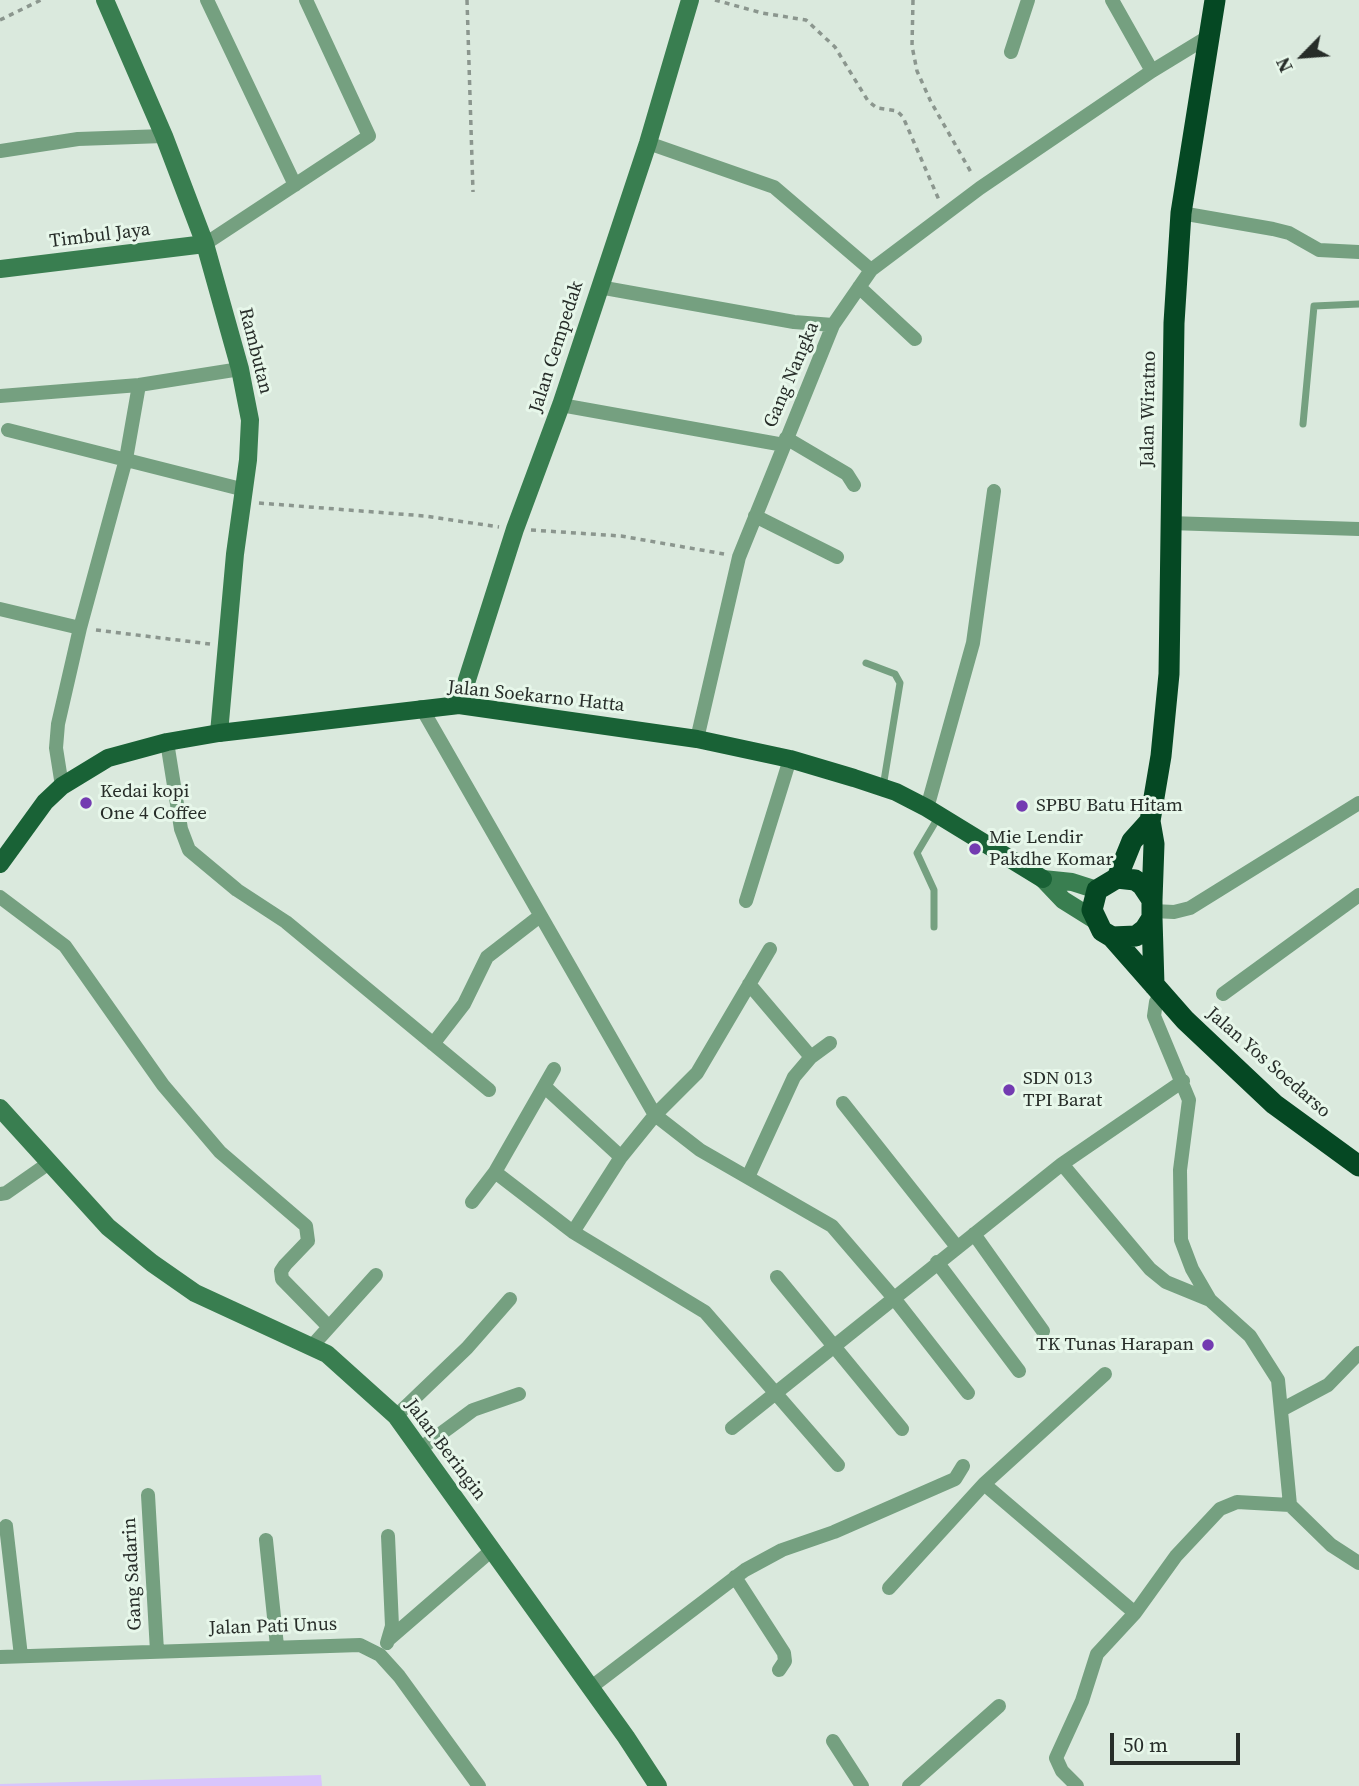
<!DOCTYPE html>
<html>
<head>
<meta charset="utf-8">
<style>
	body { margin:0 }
	#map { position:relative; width:1359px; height:1786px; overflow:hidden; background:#dae9dd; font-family:"Source Serif 4",serif }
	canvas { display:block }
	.north { position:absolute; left:1268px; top:21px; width:70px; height:70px; -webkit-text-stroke:5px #e7f7ea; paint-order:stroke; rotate:245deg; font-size:19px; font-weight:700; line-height:28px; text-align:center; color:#272d29 }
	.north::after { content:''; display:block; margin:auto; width:24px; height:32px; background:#272d29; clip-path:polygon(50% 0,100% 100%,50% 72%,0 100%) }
	.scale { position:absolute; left:1110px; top:1733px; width:130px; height:32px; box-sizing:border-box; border:4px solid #272d29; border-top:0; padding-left:9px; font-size:21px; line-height:24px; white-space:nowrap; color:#272d29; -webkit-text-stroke:5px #e7f7ea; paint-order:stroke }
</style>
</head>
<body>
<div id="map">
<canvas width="1359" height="1786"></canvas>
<div class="north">N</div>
<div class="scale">50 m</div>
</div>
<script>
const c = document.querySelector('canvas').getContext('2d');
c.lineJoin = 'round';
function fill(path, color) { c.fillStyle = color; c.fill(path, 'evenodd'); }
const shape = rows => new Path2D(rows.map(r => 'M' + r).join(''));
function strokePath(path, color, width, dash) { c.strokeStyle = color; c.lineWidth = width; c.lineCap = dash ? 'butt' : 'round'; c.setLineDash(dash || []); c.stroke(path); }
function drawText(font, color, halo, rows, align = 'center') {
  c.font = font + ' "Source Serif 4",serif'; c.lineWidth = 6; c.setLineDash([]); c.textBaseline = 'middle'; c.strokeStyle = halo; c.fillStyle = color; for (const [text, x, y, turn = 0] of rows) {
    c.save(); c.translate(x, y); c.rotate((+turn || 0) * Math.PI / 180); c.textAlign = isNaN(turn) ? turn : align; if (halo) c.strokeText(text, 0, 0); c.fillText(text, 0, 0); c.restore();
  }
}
fill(shape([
	[321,1775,322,1786,0,1786,0,1784]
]), '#d9c5fb');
strokePath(shape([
	[467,0,473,192],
	[715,0,762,13,806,20,835,47,868,101,877,108,897,111,903,117,939,200],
	[913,0,912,46,917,71,931,102,972,174],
	[0,20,41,0],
	[259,503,425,516,499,527],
	[531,530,621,536,724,554],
	[96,630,210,644]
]), '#8b968e', 3.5, [5, 5]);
strokePath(shape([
	[1303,424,1314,306,1359,304],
	[866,663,895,674,900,683,883,787],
	[934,927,934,890,917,853,939,816]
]), '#75a080', 7);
strokePath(shape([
	[207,0,295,185],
	[1112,0,1152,71],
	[1011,52,1028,0],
	[648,143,774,187,871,270],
	[0,151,78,139,164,136],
	[1181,213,1273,229,1289,233,1319,250,1359,252],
	[205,244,369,136,306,0],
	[599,287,794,322,833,325],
	[859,287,915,339],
	[0,396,139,385,240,369],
	[561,405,784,445],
	[8,430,245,490],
	[786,438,847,474,854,485],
	[755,516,837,557],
	[1169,523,1359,529],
	[0,609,80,628],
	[421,707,655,1115,700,1150,832,1226,893,1297,968,1393],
	[697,739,739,557,833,325,871,270,980,188,1152,71,1211,35],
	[167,742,181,829,189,850,237,890,286,922,489,1090],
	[62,786,56,748,58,724,80,628,126,459,139,385],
	[927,808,973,643,994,491],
	[0,897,65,946,163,1085,220,1152,306,1226,308,1241,285,1265,281,1271,282,1279,329,1327],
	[746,901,790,759],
	[1153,911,1174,912,1190,908,1359,803],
	[749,984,811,1057],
	[1161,994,1156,1002,1154,1016,1189,1100,1180,1170,1181,1240,1192,1269,1210,1300,1250,1336,1278,1380,1290,1505],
	[1223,994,1359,895],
	[433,1044,464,1004,487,957,540,916],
	[545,1087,621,1157],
	[843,1103,957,1247],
	[1062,1164,1150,1269,1166,1282,1210,1300],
	[495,1172,573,1232,705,1312,838,1465],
	[748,1177,794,1077,811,1057,830,1043],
	[0,1194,6,1193,49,1163],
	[472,1202,495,1172,554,1069],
	[573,1232,621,1157,655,1115,697,1073,770,949],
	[974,1234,1043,1331],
	[937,1262,1019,1371],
	[777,1277,902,1429],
	[312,1346,376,1275],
	[1281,1410,1328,1385,1359,1353],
	[396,1416,467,1348,510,1299],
	[732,1428,1062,1164,1183,1081],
	[420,1449,473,1410,519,1394],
	[984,1484,1135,1613],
	[148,1495,157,1651],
	[6,1526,21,1656],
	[266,1540,277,1646],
	[735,1577,784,1653,785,1661,779,1670],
	[889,1588,984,1484,1105,1374],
	[388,1640,492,1550],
	[387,1643,392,1626,388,1536],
	[0,1657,360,1645,380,1655,399,1676,479,1786],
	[590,1688,745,1570,782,1550,834,1532,955,1479,963,1466],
	[833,1741,862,1786],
	[909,1786,999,1706],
	[1077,1786,1062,1771,1056,1758,1082,1701,1097,1654,1135,1613,1176,1556,1220,1509,1237,1502,1290,1505,1331,1545,1359,1563]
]), '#75a080', 14);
strokePath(shape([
	[105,0,164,136,205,244,240,369,250,420,248,460,235,554,219,733],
	[0,269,205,244],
	[459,705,515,529,561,405,648,143,690,0],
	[1043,879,1063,900,1095,920],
	[1043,879,1072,882,1097,890],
	[0,1108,108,1227,152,1263,195,1293,327,1354,396,1416,626,1737,658,1786]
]), '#397e50', 18);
strokePath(shape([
	[0,864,45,802,62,786,108,758,167,742,219,733,459,705,697,739,790,759,854,778,896,792,927,808,1043,879]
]), '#196236', 18);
strokePath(shape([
	[1117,878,1132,841,1150,821],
	[1152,900,1154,844,1150,821,1161,756,1169,674,1174,323,1181,213,1215,0],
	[1152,918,1154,985],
	[1112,937,1136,936,1145,929,1152,918,1152,900,1142,885,1135,880,1117,878,1097,890,1092,910,1102,931,1112,937,1185,1020,1274,1104,1359,1166]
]), '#054823', 21);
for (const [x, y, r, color] of [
	[86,803,7,"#733bb1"],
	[1022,806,7,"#733bb1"],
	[975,849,7,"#733bb1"],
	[1009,1090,7,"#733bb1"],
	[1208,1345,7,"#733bb1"]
]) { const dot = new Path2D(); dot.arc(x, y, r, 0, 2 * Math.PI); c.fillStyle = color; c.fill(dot); strokePath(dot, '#e7f7ea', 2.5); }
drawText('19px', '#272d29', '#e7f7ea', [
	["Timbul Jaya",100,236,-7],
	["Jalan Cempedak",557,347,-72],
	["Rambutan",255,351,76],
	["Gang Nangka",792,375,-67],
	["Jalan Wiratno",1149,409,-89],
	["Jalan Soekarno Hatta",536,697,6],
	["Jalan Yos Soedarso",1268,1063,41],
	["Jalan Beringin",445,1450,53],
	["Gang Sadarin",133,1574,-93],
	["Jalan Pati Unus",273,1627,-2]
]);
drawText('19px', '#272d29', '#e7f7ea', [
	["Kedai kopi",100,792],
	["One 4 Coffee",100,814],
	["SPBU Batu Hitam",1036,806],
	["Mie Lendir",989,838],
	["Pakdhe Komar",989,860],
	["SDN 013",1023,1079],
	["TPI Barat",1023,1101],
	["TK Tunas Harapan",1194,1345,"right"]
], 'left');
</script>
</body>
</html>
